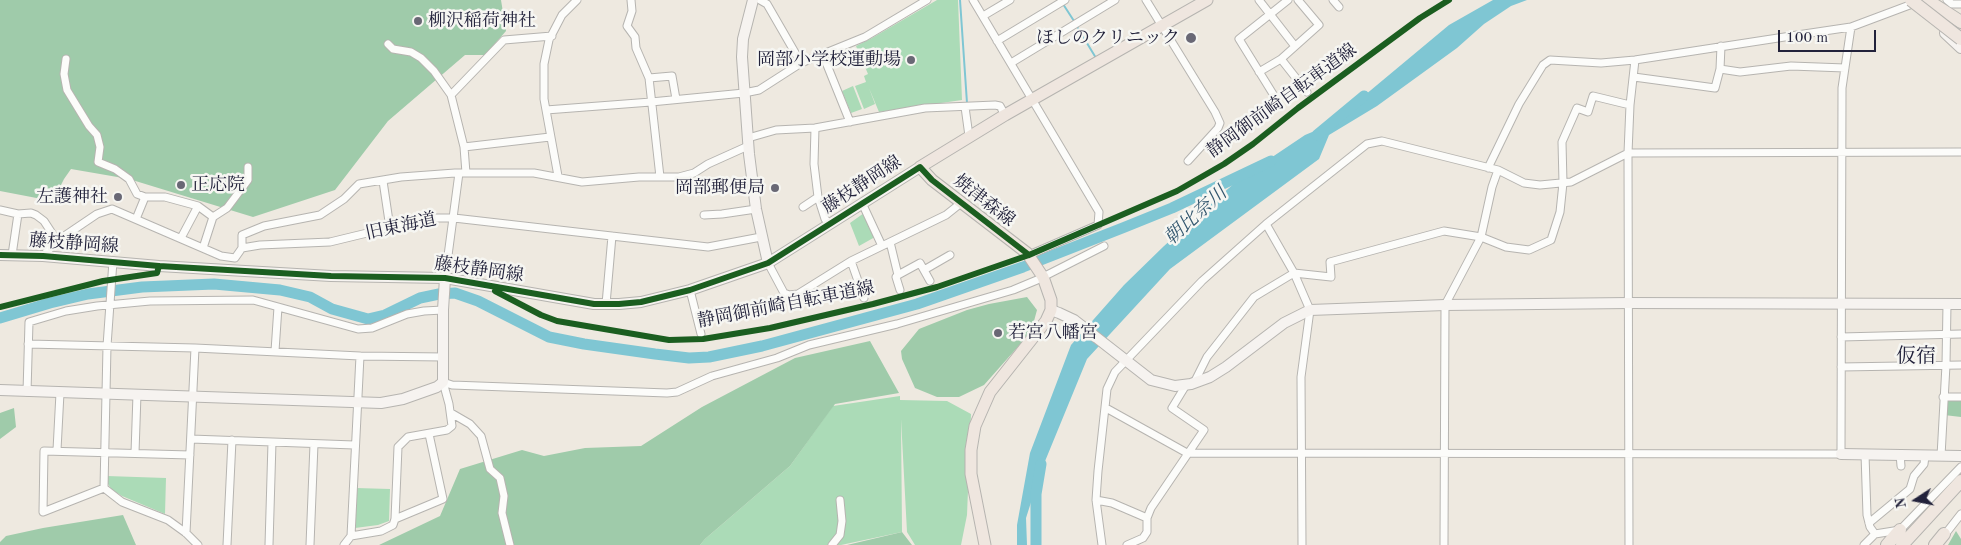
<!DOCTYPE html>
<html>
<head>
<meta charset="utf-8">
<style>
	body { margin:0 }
	#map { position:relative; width:1961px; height:545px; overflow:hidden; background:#eee9e0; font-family:"Old Standard TT",serif }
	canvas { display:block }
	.north { position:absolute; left:1891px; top:475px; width:50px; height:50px; -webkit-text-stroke:4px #f6f6f2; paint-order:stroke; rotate:259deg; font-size:14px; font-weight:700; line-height:20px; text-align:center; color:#22223b }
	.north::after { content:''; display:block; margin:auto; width:18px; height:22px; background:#22223b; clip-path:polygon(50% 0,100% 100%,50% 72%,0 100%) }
	.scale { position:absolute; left:1778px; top:30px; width:98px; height:22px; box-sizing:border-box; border:2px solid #22223b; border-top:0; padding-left:6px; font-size:15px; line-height:18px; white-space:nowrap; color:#22223b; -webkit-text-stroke:4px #f6f6f2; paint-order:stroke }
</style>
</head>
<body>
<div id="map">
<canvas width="1961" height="545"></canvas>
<div class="north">N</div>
<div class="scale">100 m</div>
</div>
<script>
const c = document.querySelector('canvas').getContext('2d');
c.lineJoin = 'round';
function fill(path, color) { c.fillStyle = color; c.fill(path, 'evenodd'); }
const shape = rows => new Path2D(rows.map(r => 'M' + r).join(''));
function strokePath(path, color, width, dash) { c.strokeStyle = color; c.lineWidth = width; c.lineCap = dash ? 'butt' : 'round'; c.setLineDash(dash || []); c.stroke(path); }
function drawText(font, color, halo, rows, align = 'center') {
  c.font = font + ' "Old Standard TT","Noto Serif JP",serif'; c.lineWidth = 5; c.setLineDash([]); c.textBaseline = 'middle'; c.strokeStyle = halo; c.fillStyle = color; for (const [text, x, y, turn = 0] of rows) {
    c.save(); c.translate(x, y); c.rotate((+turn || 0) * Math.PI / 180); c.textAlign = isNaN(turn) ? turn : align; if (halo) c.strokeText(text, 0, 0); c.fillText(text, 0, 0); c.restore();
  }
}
fill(shape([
	[937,0,958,0,962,100,879,112,869,88,875,104,864,109,855,86,866,82,864,76,868,74,856,46,872,38],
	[853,86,862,109,851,113,842,91],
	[864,213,875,237,859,246,850,223],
	[900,396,900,400,947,401,971,414,967,515,961,545,915,545,907,532,901,419,902,532,841,545,700,545,705,539,790,466,833,406],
	[107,476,166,478,165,514,122,496,111,489,107,482],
	[356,488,390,489,389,521,378,525,355,528]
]), '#abdbb7');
fill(shape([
	[0,0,501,0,506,31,485,55,465,55,388,121,335,190,253,217,129,179,71,169,64,179,56,195,47,200,0,191],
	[1027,297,1037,310,1031,332,984,385,959,397,937,397,915,388,902,359,901,351,919,329,967,310,989,304],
	[870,341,899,393,835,404,790,466,705,539,700,545,379,545,440,516,460,469,522,450,544,456,585,448,641,446,702,407,795,358],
	[1945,399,1961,399,1961,417,1944,415],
	[14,408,16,427,0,439,0,413],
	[123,515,136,545,0,545,0,542,6,536,43,528],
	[1956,531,1961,539,1961,545,1948,545],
	[902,532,912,545,847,545]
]), '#9fcbaa');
fill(shape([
	[1493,0,1527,0,1511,6,1484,24,1457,48,1377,106,1329,135,1319,159,1170,269,1087,359,1041,471,1026,518,1027,545,1017,545,1017,525,1030,453,1071,345,1124,285,1164,246,1238,180,1305,135,1329,125,1449,25]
]), '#7fc6d3');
strokePath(shape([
	[960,0,967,103],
	[1063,4,1074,21],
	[1076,25,1096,58]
]), '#7fc6d3', 2);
strokePath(shape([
	[1317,135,1364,96],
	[0,318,50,303,88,294,142,287,214,284,280,290,310,297,332,309,368,319,385,315,420,298,439,294,455,293,478,301,549,337,584,344,655,354,689,358,709,357,762,346,917,304,1023,267,1125,227,1172,208,1271,161],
	[1036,545,1036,494,1041,464]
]), '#7fc6d3', 11);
const street = shape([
	[631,0,632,11,627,26,635,37,636,48,649,78,660,177],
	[760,0,767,4,801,63],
	[973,0,1099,212,1098,225,1029,255],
	[1146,0,1215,112,1220,123,1218,128,1188,161],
	[1259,0,1294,45],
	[1333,0,1339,7],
	[1947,0,1952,4,1961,4],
	[983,16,1010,0],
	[997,41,1065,0],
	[388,44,393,49,411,52,421,58,434,71,451,95],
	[823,55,850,122],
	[66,59,64,74,67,90,89,126,97,135,100,147,98,162,115,169,129,179,137,194,145,197,165,197,198,206,213,217,227,208,248,180,248,167],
	[1281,59,1307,92],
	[1011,63,1115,0],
	[1720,69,1721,46],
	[1259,72,1281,59,1319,25,1298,0],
	[1634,77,1715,88,1720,69,1740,72,1791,66,1845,68],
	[649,78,672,76,676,99],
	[1273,94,1239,39,1288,0],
	[965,107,969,136],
	[546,110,651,102,744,93,759,90,801,63,865,37,927,0],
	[748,138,776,130,815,128,925,108,995,105,1000,106,1005,115],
	[464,147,550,137],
	[1488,168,1519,104,1543,65,1550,60,1601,63,1635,60,1804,34,1851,27,1915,3],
	[466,173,464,147,451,95,504,40,552,36],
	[558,176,544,99,544,64,549,40,562,15,577,0],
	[383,181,390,228],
	[818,197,825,219,830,224],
	[862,203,882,246],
	[803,207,818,197,814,164,815,128],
	[0,210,18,214,31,213,36,215,44,221,57,241],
	[704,215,722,214,756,209],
	[136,219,145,197],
	[1266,224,1294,273,1310,310,1301,377,1302,545],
	[181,238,198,206],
	[890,242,898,275,896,277,900,290],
	[203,248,213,217],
	[242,248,242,235,264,226,320,215,344,199,359,184,401,177,455,173,534,173,582,182,639,177,679,177,694,173,708,164,748,146],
	[12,255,18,214],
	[43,256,57,241,97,214,112,209,221,256,235,258,242,248,260,245,330,242,429,218,454,218,708,247,761,237],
	[113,261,107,346,104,488,122,502,168,520,186,533,198,545],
	[851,261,864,298],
	[768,263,784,293,789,295,798,294,851,261,946,215,961,203],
	[924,270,950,255],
	[898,275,920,263,930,281],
	[445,278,459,173],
	[690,290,701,334],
	[606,304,612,236],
	[1841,337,1961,334],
	[28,344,195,348,360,356,444,357],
	[275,351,278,307],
	[1841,367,1961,365],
	[443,382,452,385,667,393,677,392,712,376,777,358,809,345,897,324,1013,290,1037,280,1104,246],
	[1194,383,1207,357,1254,297,1294,273,1331,277,1330,262,1444,231,1481,237,1506,247,1529,250,1551,240,1560,212,1563,183,1562,142,1577,108,1588,112,1593,96,1630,105],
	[27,392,29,322,66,311,97,306,150,301,253,300,358,329,372,328,407,314,424,311,443,310],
	[1943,397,1961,397],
	[1106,408,1187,453,1841,454,1842,88,1851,27],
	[451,413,470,424,481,436,490,469,500,478,504,496,502,513,510,545],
	[191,439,354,445],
	[57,450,60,393],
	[135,453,137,394],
	[1865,454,1867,515,1870,527,1875,534],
	[1900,454,1901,466],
	[1941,456,1946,365,1947,304],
	[104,488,43,512,44,451,190,455],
	[1096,500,1112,503,1147,518],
	[395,519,443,499,429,434],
	[1869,523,1910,489,1914,476,1924,464,1925,456],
	[186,533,195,348],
	[351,536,381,531,393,525,395,519,398,447,408,437,447,430,452,426,449,404,443,382],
	[1943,537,1961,514],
	[227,545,232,440],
	[269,545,272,442],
	[310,545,314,444],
	[344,545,351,536,360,356],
	[832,545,840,535,842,521,840,500],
	[1102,545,1096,500,1098,471,1107,389,1115,372,1202,281,1266,224,1367,144,1382,141,1498,170,1524,183,1540,185,1571,182,1628,153,1961,152],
	[1127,545,1143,538,1147,532,1147,518,1151,508,1204,430,1172,408,1186,385],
	[1444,545,1445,305,1481,237,1492,187,1498,170],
	[1629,545,1628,153,1630,105,1635,60],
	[1864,545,1875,534,1900,530,1961,467]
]);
const secondary = shape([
	[753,0,743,39,742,57,749,154,756,209,768,263],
	[1945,33,1961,48],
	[0,255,43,256,159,266,331,276,445,278,594,304,619,304,641,302,690,290,768,263,920,167],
	[1051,310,1059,313,1074,320,1151,380,1175,386,1191,384,1210,377,1226,367,1284,323,1310,310,1445,305,1629,303,1961,304],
	[0,390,381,403,403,399,437,387,443,382,443,310,445,278],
	[1841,454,1961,456]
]);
const primary = shape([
	[985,545,971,474,971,450,975,426,990,392,1046,321,1051,310,1051,300,1043,277,1027,253,932,180,920,167,1005,115,1207,0]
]);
const highway = shape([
	[1927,0,1961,22],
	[1887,545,1900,530],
	[1902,545,1961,481],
	[1935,545,1944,534]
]);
strokePath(street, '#b6b4b0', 9);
strokePath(secondary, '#b6b4b0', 12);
strokePath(primary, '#b6b4b0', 13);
strokePath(highway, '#b6b4b0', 14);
strokePath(street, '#fcfcfa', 7);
strokePath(secondary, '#f6f3f0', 10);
strokePath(primary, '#efe6df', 11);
strokePath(highway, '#efe6df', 12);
const highwayBridge = shape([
	[1911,0,1961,39]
]);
strokePath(highwayBridge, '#b6b4b0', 14, []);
strokePath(highwayBridge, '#efe6df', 12);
strokePath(shape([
	[0,255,43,256,159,266,331,276,445,278,594,304,619,304,641,302,690,290,768,263,920,167,932,180,1029,255],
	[496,290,495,291,541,315,557,321,669,340,703,339,770,328,873,304,937,287,1029,255,1177,191,1224,164,1253,144,1298,108,1420,18,1449,0],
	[0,307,103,281,157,273,159,266]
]), '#1b5e20', 6);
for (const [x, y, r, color] of [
	[418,21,5,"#696875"],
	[1191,38,6,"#696875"],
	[911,60,5,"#696875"],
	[181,185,5,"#696875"],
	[775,188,5,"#696875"],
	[118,197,5,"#696875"],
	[998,333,5,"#696875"]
]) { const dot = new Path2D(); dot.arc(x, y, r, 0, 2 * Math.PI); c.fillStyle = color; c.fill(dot); strokePath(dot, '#f6f6f2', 2); }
drawText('18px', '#22223b', '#f6f6f2', [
	["柳沢稲荷神社",428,21,"left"],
	["ほしのクリニック",1180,38],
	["岡部小学校運動場",901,60],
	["正応院",191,185,"left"],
	["岡部郵便局",765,188],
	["左護神社",108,197],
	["若宮八幡宮",1008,333,"left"]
], 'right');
drawText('18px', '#22223b', '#f6f6f2', [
	["静岡御前崎自転車道線",1282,101,-36],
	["藤枝静岡線",862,185,-33],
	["焼津森線",984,201,38],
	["旧東海道",401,227,-12],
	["藤枝静岡線",74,244,4],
	["藤枝静岡線",479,270,8],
	["静岡御前崎自転車道線",786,305,-11]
]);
drawText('italic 19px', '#32566e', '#f6f6f2', [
	["朝比奈川",1196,216,-42]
]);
drawText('20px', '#22223b', '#f6f6f2', [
	["仮宿",1916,357]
]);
</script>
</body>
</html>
